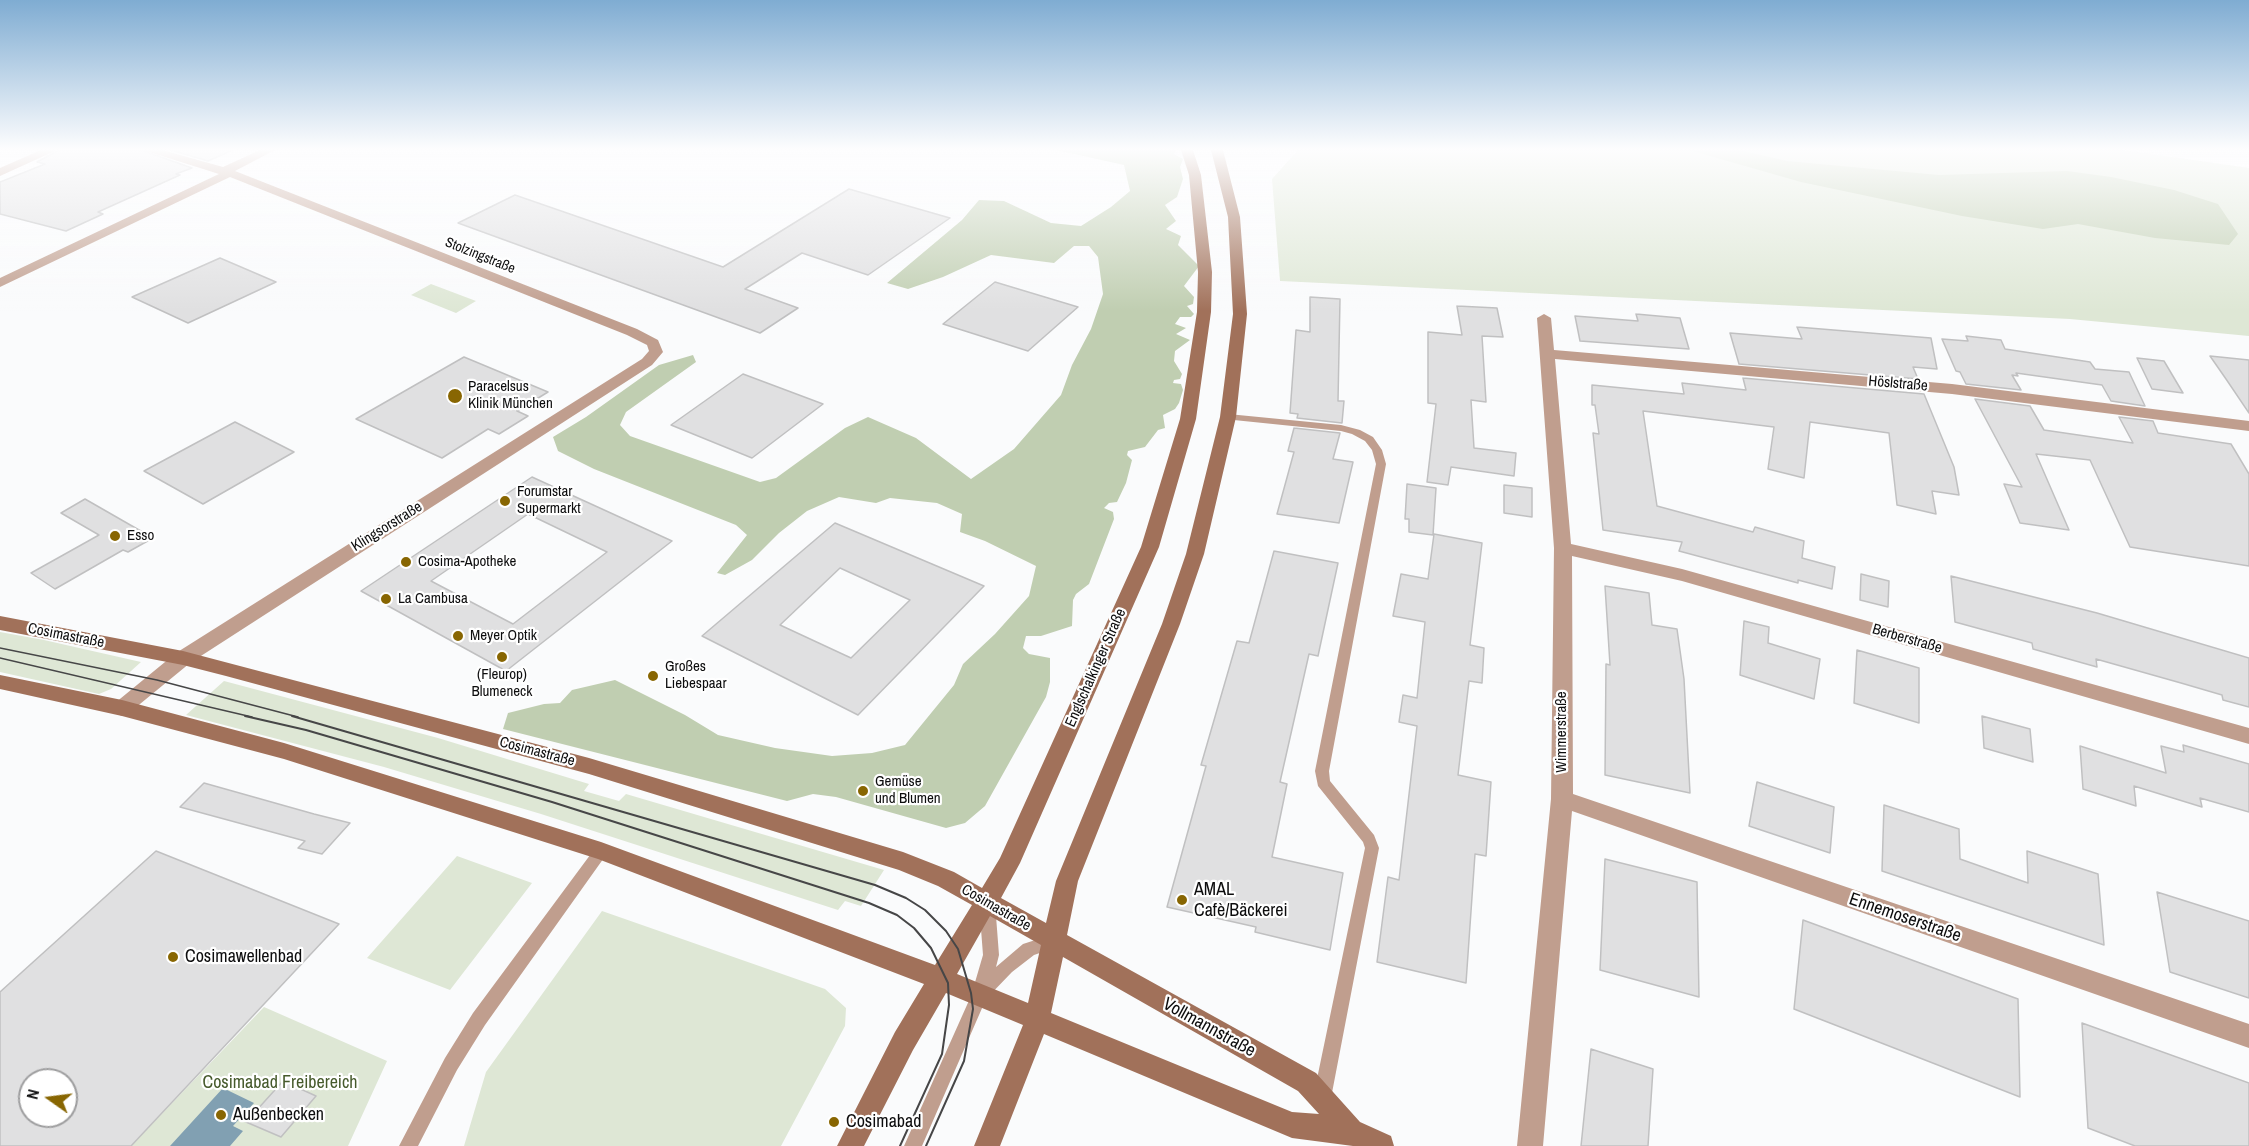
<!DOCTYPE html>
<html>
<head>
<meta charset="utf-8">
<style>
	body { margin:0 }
	#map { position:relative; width:2249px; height:1146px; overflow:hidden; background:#fafbfc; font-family:"Archivo Narrow",sans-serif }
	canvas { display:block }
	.north { position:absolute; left:18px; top:1068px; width:60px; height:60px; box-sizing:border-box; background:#fff; border:2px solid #9e9e9f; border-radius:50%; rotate:284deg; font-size:16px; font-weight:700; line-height:24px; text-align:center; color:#0d0d0e }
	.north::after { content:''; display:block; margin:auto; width:21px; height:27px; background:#886602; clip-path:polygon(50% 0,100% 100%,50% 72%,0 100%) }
</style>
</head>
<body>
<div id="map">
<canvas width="2249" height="1146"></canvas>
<div class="north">N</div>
</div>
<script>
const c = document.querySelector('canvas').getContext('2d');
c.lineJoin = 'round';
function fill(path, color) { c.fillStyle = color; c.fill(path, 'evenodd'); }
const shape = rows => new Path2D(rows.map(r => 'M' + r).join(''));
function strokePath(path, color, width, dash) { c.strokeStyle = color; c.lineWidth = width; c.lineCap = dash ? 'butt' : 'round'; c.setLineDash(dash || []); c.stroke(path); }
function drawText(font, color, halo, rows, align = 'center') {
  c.font = font + ' "Archivo Narrow",sans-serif'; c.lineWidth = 4.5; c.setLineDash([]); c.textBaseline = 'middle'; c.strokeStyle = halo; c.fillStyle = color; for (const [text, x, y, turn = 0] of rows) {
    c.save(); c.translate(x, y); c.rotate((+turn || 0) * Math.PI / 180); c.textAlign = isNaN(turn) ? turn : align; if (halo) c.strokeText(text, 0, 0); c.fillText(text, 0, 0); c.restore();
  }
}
fill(shape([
	[1298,150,2123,150,2249,168,2249,336,2070,319,1280,281,1272,179],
	[431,284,476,301,456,313,411,295],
	[0,632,44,640,141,662,111,689,99,694,0,672],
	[224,681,438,738,589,784,584,791,619,801,626,794,884,870,861,906,845,901,838,910,541,814,384,767,186,715],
	[457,856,532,883,450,990,367,958],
	[602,911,825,989,846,1008,845,1026,781,1146,464,1146,486,1072],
	[264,1007,387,1061,348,1146,131,1146]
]), '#dee7d5');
fill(shape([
	[1056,150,1176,150,1174,154,1183,159,1180,167,1183,179,1177,197,1165,205,1176,221,1166,229,1181,236,1178,245,1199,266,1184,286,1194,297,1193,304,1187,306,1194,314,1191,317,1180,317,1175,324,1186,328,1176,334,1190,340,1175,351,1174,361,1182,374,1180,379,1174,380,1173,383,1181,384,1183,390,1179,403,1175,409,1163,415,1165,428,1158,430,1145,447,1128,451,1127,455,1132,460,1126,483,1117,502,1109,503,1104,508,1113,512,1114,519,1089,584,1076,594,1073,600,1072,626,1041,636,1026,636,1023,648,1029,654,1050,658,1050,682,1046,697,985,806,965,823,946,828,836,797,813,794,787,801,503,729,508,713,544,704,560,703,572,690,615,680,685,715,718,735,775,748,832,756,872,753,905,745,954,685,963,664,995,634,1029,596,1036,566,985,541,960,532,962,514,937,503,890,498,876,503,839,497,807,511,779,533,752,560,725,575,717,573,747,535,736,525,594,469,558,451,553,437,586,417,659,365,693,355,696,362,626,412,620,425,630,436,760,482,776,478,845,428,868,417,916,438,971,479,1014,449,1061,395,1072,365,1091,329,1103,294,1098,257,1089,246,1074,246,1054,263,991,255,943,277,908,289,887,283,962,220,979,200,1004,201,1051,223,1081,226,1111,207,1130,191,1124,165],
	[1689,150,1739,150,1787,161,1939,175,2067,171,2111,177,2174,190,2218,204,2238,234,2229,245,2155,238,2078,224,2043,229,1962,216,1801,182]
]), '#c0ceb1');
fill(shape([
	[223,1088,254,1103,233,1126,243,1131,230,1146,170,1146]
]), '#81a0b2');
const building = shape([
	[59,150,141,150,192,168,176,174,180,175,98,212,103,214,66,231,0,214,0,182,45,164,37,162,59,150],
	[171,150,233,150,208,161,171,150],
	[849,189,950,218,868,275,802,253,745,289,798,308,760,333,458,223,515,195,723,267,849,189],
	[220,258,276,282,188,323,132,297,220,258],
	[995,282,1078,307,1028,351,943,324,995,282],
	[1310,297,1340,299,1338,401,1344,401,1342,423,1297,418,1298,414,1290,413,1296,330,1310,332,1310,297],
	[1457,306,1497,308,1503,337,1482,336,1486,402,1471,400,1474,448,1516,453,1514,476,1451,467,1448,485,1427,482,1436,404,1428,403,1428,332,1462,335,1457,306],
	[1636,314,1680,318,1689,349,1580,341,1575,316,1638,321,1636,314],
	[1797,327,1931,338,1937,369,1913,367,1918,379,1739,364,1730,333,1802,339,1797,327],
	[1966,336,2001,340,2005,349,2090,362,2095,369,2129,372,2145,406,2111,401,2102,385,2016,373,2018,376,2012,375,2021,390,1966,384,1960,372,1956,371,1942,339,1968,341,1966,336],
	[2210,356,2249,360,2249,413,2226,379,2210,356],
	[464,357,548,392,517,411,528,416,499,434,488,429,442,458,356,419,464,357],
	[2137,358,2164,361,2183,393,2152,389,2137,358],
	[743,374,823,404,752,458,671,425,743,374],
	[1743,378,1924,394,1954,467,1959,495,1932,491,1936,514,1897,505,1889,433,1810,422,1804,478,1768,469,1774,427,1643,411,1657,506,1753,532,1755,527,1804,541,1802,558,1835,567,1832,589,1798,580,1798,583,1679,551,1682,542,1603,530,1593,433,1599,434,1595,405,1592,405,1592,385,1684,394,1682,383,1746,390,1743,378],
	[1975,399,2030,406,2044,430,2133,443,2119,417,2153,421,2158,433,2231,444,2249,474,2249,566,2130,547,2090,460,2036,454,2069,530,2020,523,2004,484,2022,487,1975,399],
	[235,422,294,452,203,504,144,471,235,422],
	[1294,428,1340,433,1333,459,1353,462,1339,523,1277,514,1294,452,1288,451,1294,428],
	[532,477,672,541,506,671,361,591,532,477],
	[528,514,607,552,513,624,431,581,528,514],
	[1407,484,1436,488,1433,535,1409,532,1409,519,1405,519,1407,484],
	[1504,485,1532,488,1532,517,1504,513,1504,485],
	[85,499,153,538,128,552,123,550,55,589,31,573,99,535,61,513,85,499],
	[835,523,984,586,858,715,702,636,835,523],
	[840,568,910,600,851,658,780,625,840,568],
	[1434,534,1482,543,1470,645,1484,648,1482,683,1469,681,1458,775,1491,782,1486,856,1475,854,1466,983,1377,962,1388,877,1399,880,1417,726,1399,722,1403,695,1417,698,1425,622,1393,616,1401,574,1428,579,1434,534],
	[1274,551,1338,563,1318,656,1309,654,1280,782,1287,784,1272,857,1343,873,1330,950,1255,932,1256,927,1167,907,1206,766,1201,765,1237,641,1249,643,1274,551],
	[1861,574,1889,581,1888,607,1860,600,1861,574],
	[1951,576,2097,613,2249,658,2249,707,2223,700,2222,695,2181,683,2096,659,2097,667,2033,649,2032,643,1955,622,1951,576],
	[1605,586,1649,593,1652,625,1677,629,1684,679,1690,793,1605,775,1606,664,1610,665,1605,586],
	[1744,621,1769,627,1768,643,1820,659,1814,699,1740,675,1744,621],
	[1857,650,1919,668,1919,723,1854,703,1857,650],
	[1982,716,2030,729,2033,762,1984,748,1982,716],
	[2183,745,2249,764,2249,812,2200,798,2202,807,2134,786,2136,806,2083,789,2080,746,2166,773,2161,746,2184,752,2183,745],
	[1757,782,1834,807,1830,853,1749,826,1757,782],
	[204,783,314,814,350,823,322,854,298,848,305,841,180,807,204,783],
	[1884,805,1959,829,1960,859,2028,883,2027,851,2098,874,2104,945,1882,871,1884,805],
	[156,851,339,924,131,1146,0,1146,0,992,156,851],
	[30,1080,66,1080,66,1116,30,1116,30,1080],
	[1605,859,1697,882,1699,997,1600,970,1605,859],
	[2157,892,2249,921,2249,998,2170,972,2157,892],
	[1803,920,2018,999,2020,1097,1794,1009,1803,920],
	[2082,1023,2249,1083,2249,1146,2135,1146,2088,1128,2082,1023],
	[1591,1049,1653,1069,1648,1146,1581,1146,1591,1049],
	[283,1081,316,1096,281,1137,246,1122,283,1081]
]);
fill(building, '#e0e0e1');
strokePath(building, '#c0c0c1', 1.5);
fill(shape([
	[1228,414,1341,425,1360,430,1373,437,1382,450,1386,464,1329,771,1330,781,1374,835,1379,848,1331,1098,1328,1104,1322,1107,1316,1104,1313,1098,1365,848,1363,842,1318,786,1315,771,1376,464,1372,450,1365,441,1352,434,1341,431,1224,419,1223,417,1228,414],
	[601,845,606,847,608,851,606,855,485,1025,457,1070,418,1146,399,1146,445,1058,473,1013,596,847,601,845],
	[987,896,992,898,995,903,999,955,996,967,1023,944,1054,934,1060,936,1062,941,1060,946,1034,955,1012,972,986,999,922,1146,904,1146,971,996,983,955,979,903,982,898,987,896]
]), '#c09e8e');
fill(shape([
	[41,150,57,150,0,176,0,168,41,150],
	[143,150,162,150,223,167,260,150,275,150,235,171,637,329,658,340,663,352,652,365,190,663,129,713,122,716,115,713,112,708,115,703,176,653,642,359,649,351,647,345,627,335,230,177,0,287,0,278,219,174,143,150],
	[1544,314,1551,318,1554,350,1952,384,2249,421,2249,431,1952,394,1555,359,1571,544,1682,569,2249,728,2249,744,1682,581,1572,556,1573,794,2249,1024,2249,1048,1572,811,1543,1146,1517,1146,1551,799,1554,548,1537,318,1544,314]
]), '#c09e8e');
fill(shape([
	[1181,150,1193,150,1201,175,1212,272,1211,312,1196,419,1159,547,1020,863,1001,898,1046,923,1056,881,1162,624,1186,554,1220,417,1233,314,1228,217,1211,150,1223,150,1240,217,1247,314,1236,417,1204,554,1180,624,1078,881,1067,935,1316,1073,1360,1122,1391,1136,1394,1146,1353,1146,1292,1138,1044,1034,1000,1146,974,1146,1023,1025,946,993,913,1050,864,1146,837,1146,895,1032,924,984,598,859,284,759,122,716,0,689,0,675,122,700,284,743,601,842,935,965,972,905,938,886,899,870,589,774,226,676,183,665,0,630,0,616,183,651,589,758,903,852,954,872,982,888,1000,858,1141,547,1180,419,1197,312,1198,272,1189,175,1181,150],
	[990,916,1041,945,1028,1003,957,974,990,916],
	[1063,957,1298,1091,1319,1114,1292,1112,1051,1013,1063,957]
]), '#a1715a');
strokePath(shape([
	[0,648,157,680,298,717],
	[0,658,252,717]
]), '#464647', 1.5);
strokePath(shape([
	[245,716,306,730,552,802,869,903,897,915,914,928,931,948,948,983,949,1005,942,1054,900,1146],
	[292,716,875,885,906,898,925,910,946,931,958,949,971,993,973,1009,964,1061,926,1146]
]), '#464647', 2);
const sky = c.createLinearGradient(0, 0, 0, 311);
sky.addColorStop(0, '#7facd2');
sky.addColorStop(0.48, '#fdfdfe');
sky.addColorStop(1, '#fdfdfe00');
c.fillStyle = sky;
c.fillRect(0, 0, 2249, 311);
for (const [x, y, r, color] of [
	[455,396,8,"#886602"],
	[505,501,6,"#886602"],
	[115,536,6,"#886602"],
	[406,562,6,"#886602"],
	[386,599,6,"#886602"],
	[458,636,6,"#886602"],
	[502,657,6,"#886602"],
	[653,676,6,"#886602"],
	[863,791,6,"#886602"],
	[1182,900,6,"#886602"],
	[173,957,6,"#886602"],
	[221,1115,6,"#886602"],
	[834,1122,6,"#886602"]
]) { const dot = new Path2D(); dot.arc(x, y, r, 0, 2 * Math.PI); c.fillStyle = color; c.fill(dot); strokePath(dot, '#fff', 2); }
drawText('14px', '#0d0d0e', '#fff', [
	["Stolzingstraße",480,256,22]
]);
drawText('15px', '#0d0d0e', '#fff', [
	["Höslstraße",1898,384,5],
	["Klingsorstraße",387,527,-32],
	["Cosimastraße",66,636,11],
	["Berberstraße",1907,639,16],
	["Englschalkinger Straße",1096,668,-66],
	["Wimmerstraße",1562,732,-90],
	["Cosimastraße",537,752,15],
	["Cosimastraße",996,908,30]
]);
drawText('15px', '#0d0d0e', '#fff', [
	["Paracelsus",468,387],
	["Klinik München",468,404],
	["Forumstar",517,492],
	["Supermarkt",517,509],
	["Esso",127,536],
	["Cosima-Apotheke",418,562],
	["La Cambusa",398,599],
	["Meyer Optik",470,636],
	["Großes",665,667],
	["Liebespaar",665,684],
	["(Fleurop)",502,675,"center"],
	["Blumeneck",502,692,"center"],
	["Gemüse",875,782],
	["und Blumen",875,799]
], 'left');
drawText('18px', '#0d0d0e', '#fff', [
	["AMAL",1194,890],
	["Cafè/Bäckerei",1194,911],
	["Cosimawellenbad",185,957],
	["Außenbecken",233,1115],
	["Cosimabad",846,1122]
], 'left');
drawText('18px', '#0d0d0e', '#fff', [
	["Ennemoserstraße",1905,918,19],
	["Vollmannstraße",1209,1028,29]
]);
drawText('18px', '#465a2c', '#fff', [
	["Cosimabad Freibereich",280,1083]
]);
</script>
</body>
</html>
